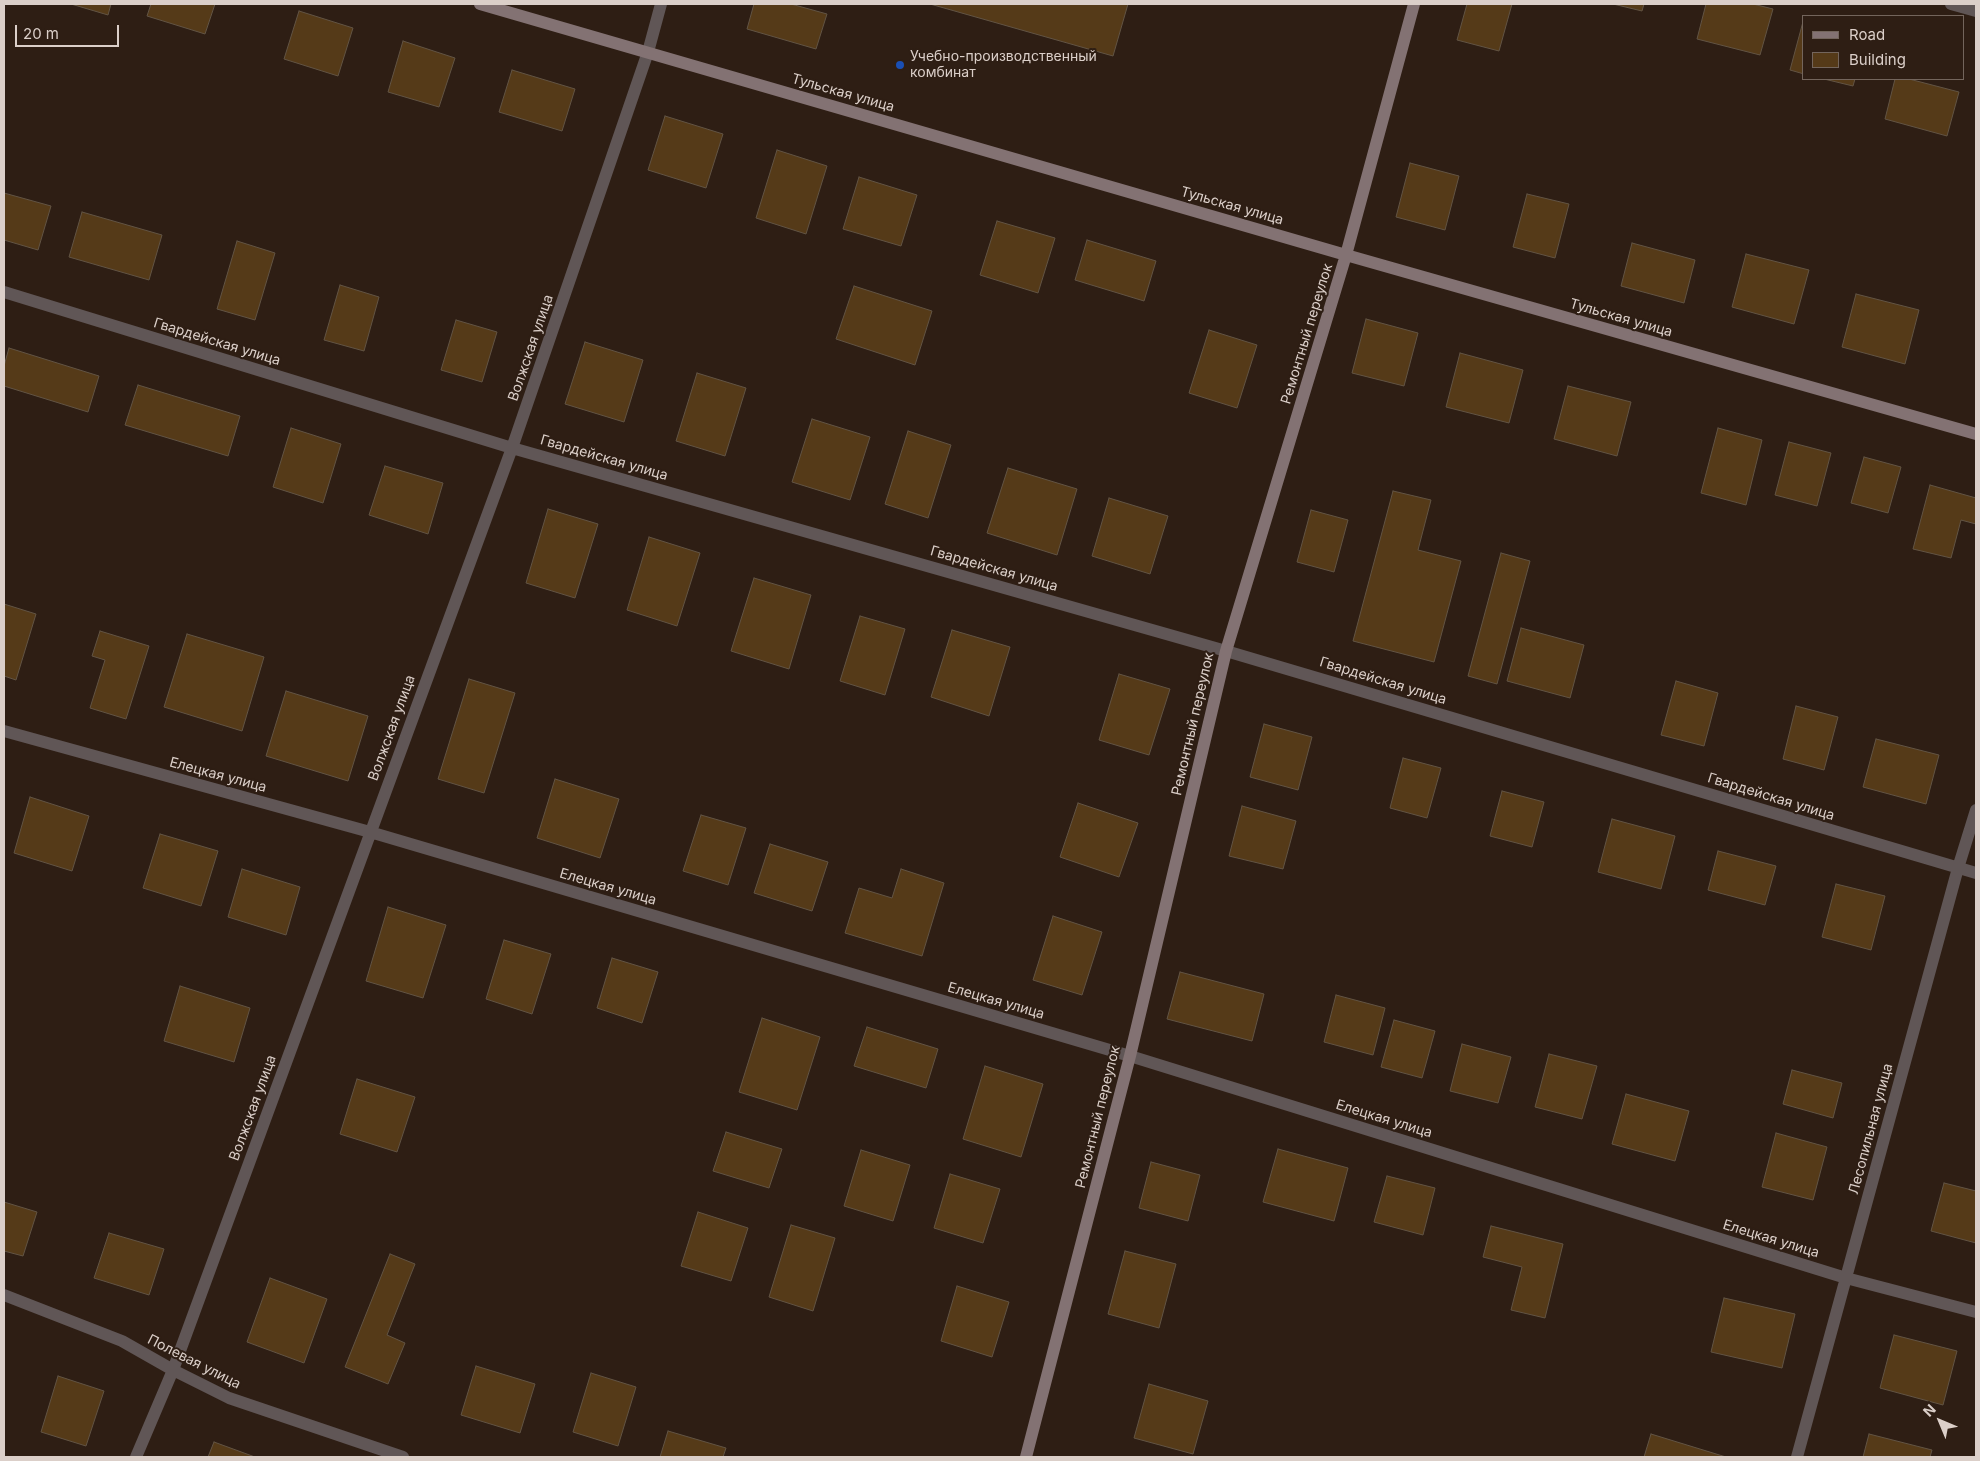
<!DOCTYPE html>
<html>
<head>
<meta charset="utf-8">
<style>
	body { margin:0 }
	#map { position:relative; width:1980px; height:1461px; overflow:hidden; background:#2e1e14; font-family:Inter,sans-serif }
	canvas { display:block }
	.frame { position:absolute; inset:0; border:5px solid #dbcfc9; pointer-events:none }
	.legend { position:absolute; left:1802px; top:15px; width:162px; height:65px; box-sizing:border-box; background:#2e1e14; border:1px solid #73655c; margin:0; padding:6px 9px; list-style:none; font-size:15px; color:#dbcfc9 }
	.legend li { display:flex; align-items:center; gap:10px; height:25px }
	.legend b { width:25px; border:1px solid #73655c }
	.north { position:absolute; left:1915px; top:1396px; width:50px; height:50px; -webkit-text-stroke:4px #2e1e14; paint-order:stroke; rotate:315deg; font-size:14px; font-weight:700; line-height:20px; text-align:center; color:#dbcfc9 }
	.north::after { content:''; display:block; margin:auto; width:18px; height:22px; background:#dbcfc9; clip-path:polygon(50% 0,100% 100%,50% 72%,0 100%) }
	.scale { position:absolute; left:15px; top:25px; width:104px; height:22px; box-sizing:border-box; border:2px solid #dbcfc9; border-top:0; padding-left:6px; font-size:15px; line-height:18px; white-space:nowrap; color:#dbcfc9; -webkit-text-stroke:4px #2e1e14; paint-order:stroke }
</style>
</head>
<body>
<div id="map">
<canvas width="1980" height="1461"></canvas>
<div class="frame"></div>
<ul class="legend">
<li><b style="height:6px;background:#837273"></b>Road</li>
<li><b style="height:14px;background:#553a18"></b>Building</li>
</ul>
<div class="north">N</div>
<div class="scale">20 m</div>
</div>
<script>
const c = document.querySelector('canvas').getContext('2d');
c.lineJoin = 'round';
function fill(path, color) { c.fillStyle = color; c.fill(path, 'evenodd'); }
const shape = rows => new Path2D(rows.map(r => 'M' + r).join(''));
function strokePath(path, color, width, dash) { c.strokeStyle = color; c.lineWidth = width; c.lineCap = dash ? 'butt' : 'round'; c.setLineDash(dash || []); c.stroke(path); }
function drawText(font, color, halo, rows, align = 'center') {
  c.font = font + ' Inter,sans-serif'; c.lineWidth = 4; c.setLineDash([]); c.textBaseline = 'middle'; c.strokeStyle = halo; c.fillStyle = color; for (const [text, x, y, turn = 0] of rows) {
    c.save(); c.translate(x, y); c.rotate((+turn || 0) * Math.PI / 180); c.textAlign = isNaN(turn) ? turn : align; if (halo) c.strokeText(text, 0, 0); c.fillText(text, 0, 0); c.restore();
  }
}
const building = shape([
	[71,4,111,4,108,15,71,4],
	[151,4,215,4,205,34,147,16,151,4],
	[754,4,791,4,827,14,816,49,747,29,754,4],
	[930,4,1128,4,1113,56,930,4],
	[1467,4,1512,4,1499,51,1457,40,1467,4],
	[1613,4,1644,4,1642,11,1613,4],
	[1706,4,1753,4,1773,9,1760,55,1697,39,1706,4],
	[299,11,353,28,338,76,284,59,299,11],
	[1804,18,1804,74,1790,70,1804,18],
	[403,41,455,58,439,107,388,92,403,41],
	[512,70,575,89,562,131,499,112,512,70],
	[1824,79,1855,79,1853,86,1824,79],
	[1895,79,1909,79,1959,92,1947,136,1885,119,1895,79],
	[665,116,723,134,706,188,648,170,665,116],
	[777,150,827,166,806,234,756,218,777,150],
	[1410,163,1459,176,1445,230,1396,217,1410,163],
	[859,177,917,195,901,246,843,229,859,177],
	[4,193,51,206,38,250,4,240,4,193],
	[1527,194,1569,204,1555,258,1513,247,1527,194],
	[82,212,162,235,149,280,69,257,82,212],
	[997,221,1055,238,1038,293,980,275,997,221],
	[1087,240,1156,261,1144,301,1075,280,1087,240],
	[237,241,275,253,255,320,217,309,237,241],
	[1632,243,1695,260,1684,303,1621,286,1632,243],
	[1746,254,1809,270,1794,324,1732,307,1746,254],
	[340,285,379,297,364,351,324,340,340,285],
	[854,286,932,311,915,365,836,339,854,286],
	[1856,294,1919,310,1905,364,1842,347,1856,294],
	[1366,319,1418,333,1404,386,1352,373,1366,319],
	[456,320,497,332,482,382,441,370,456,320],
	[1209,330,1257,345,1237,408,1189,393,1209,330],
	[585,342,643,360,624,422,565,404,585,342],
	[9,348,99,376,88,412,4,386,4,366,9,348],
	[1460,353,1523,370,1509,423,1446,407,1460,353],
	[697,373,746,388,725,456,676,441,697,373],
	[138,385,240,416,228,456,125,425,138,385],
	[1568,386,1631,402,1617,456,1554,439,1568,386],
	[812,419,870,437,850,500,792,482,812,419],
	[291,428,341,444,323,503,273,487,291,428],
	[1718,428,1762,440,1746,505,1701,493,1718,428],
	[908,431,951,445,928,518,885,504,908,431],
	[1789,442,1831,453,1817,506,1775,495,1789,442],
	[1864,457,1901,467,1888,513,1851,503,1864,457],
	[385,466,443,483,428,534,369,515,385,466],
	[1008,468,1077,489,1057,555,987,533,1008,468],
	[1930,485,1976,498,1976,524,1961,520,1951,558,1913,549,1930,485],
	[1393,491,1431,500,1418,550,1461,561,1434,662,1353,641,1393,491],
	[1109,498,1168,516,1150,574,1092,556,1109,498],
	[548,509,598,524,575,598,526,583,548,509],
	[1311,510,1348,520,1334,572,1297,562,1311,510],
	[649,537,700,553,677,626,627,610,649,537],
	[1501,553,1530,561,1497,684,1468,676,1501,553],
	[754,578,811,595,789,669,731,651,754,578],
	[4,604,36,614,16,680,4,676,4,604],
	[860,616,905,629,885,695,840,681,860,616],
	[1521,628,1584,645,1570,698,1507,681,1521,628],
	[952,630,1010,647,989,716,931,697,952,630],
	[100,631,149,646,126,719,90,708,105,660,92,656,100,631],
	[187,634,264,657,242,731,164,707,187,634],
	[1119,674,1170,689,1149,755,1099,740,1119,674],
	[469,679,515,693,484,793,438,779,469,679],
	[1676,681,1718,693,1704,746,1661,735,1676,681],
	[286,691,368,716,348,781,266,756,286,691],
	[1796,706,1838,717,1824,770,1783,759,1796,706],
	[1264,724,1312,737,1298,790,1250,777,1264,724],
	[1876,739,1939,755,1926,804,1863,787,1876,739],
	[1403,758,1441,768,1427,818,1390,808,1403,758],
	[555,779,619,799,600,858,537,838,555,779],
	[1502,791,1544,802,1532,847,1490,836,1502,791],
	[30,797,89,816,72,871,14,853,30,797],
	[1078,803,1138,823,1119,877,1060,857,1078,803],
	[1242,806,1296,821,1283,869,1229,856,1242,806],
	[701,815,746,828,728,885,683,871,701,815],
	[1612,819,1675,836,1661,889,1598,872,1612,819],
	[160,834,218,851,201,906,143,888,160,834],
	[770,844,828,862,812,911,754,893,770,844],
	[1718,851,1776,866,1765,905,1708,890,1718,851],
	[242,869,300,887,286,935,228,917,242,869],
	[901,869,944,883,922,956,845,933,859,888,892,898,901,869],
	[1836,884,1885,896,1871,950,1822,937,1836,884],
	[388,907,446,925,423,998,366,981,388,907],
	[1053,916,1102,932,1082,995,1033,980,1053,916],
	[504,940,551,954,532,1014,486,999,504,940],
	[612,958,658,972,642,1023,597,1008,612,958],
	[1180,972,1264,994,1252,1041,1167,1019,1180,972],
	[180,986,250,1008,234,1062,164,1041,180,986],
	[1336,995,1385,1008,1373,1055,1324,1042,1336,995],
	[762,1018,820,1037,797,1110,739,1092,762,1018],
	[1394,1020,1435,1031,1422,1078,1381,1067,1394,1020],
	[867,1027,938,1049,926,1088,854,1066,867,1027],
	[1462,1044,1511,1057,1498,1103,1450,1091,1462,1044],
	[1549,1054,1597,1066,1582,1119,1535,1107,1549,1054],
	[985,1066,1043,1084,1021,1157,963,1139,985,1066],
	[1792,1070,1842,1083,1833,1118,1783,1104,1792,1070],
	[357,1079,415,1097,397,1152,340,1134,357,1079],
	[1626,1094,1689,1111,1675,1161,1612,1144,1626,1094],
	[726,1132,782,1149,769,1188,713,1171,726,1132],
	[1776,1133,1827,1147,1813,1200,1762,1187,1776,1133],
	[1278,1149,1348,1168,1334,1221,1263,1202,1278,1149],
	[861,1150,910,1165,893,1221,844,1206,861,1150],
	[1151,1162,1200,1175,1188,1221,1139,1208,1151,1162],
	[950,1174,1000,1189,983,1243,934,1228,950,1174],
	[1387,1176,1435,1188,1423,1235,1374,1222,1387,1176],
	[1944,1183,1976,1191,1976,1243,1931,1231,1944,1183],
	[4,1202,37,1212,23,1256,4,1251,4,1202],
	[698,1212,748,1228,731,1281,681,1266,698,1212],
	[791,1225,835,1238,813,1311,769,1297,791,1225],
	[1491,1226,1563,1244,1545,1318,1511,1310,1522,1267,1483,1257,1491,1226],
	[109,1233,164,1249,149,1295,94,1278,109,1233],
	[1125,1251,1176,1264,1159,1328,1108,1314,1125,1251],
	[390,1254,415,1264,387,1335,405,1343,388,1384,345,1367,390,1254],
	[270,1278,327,1299,304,1363,247,1342,270,1278],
	[957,1286,1009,1302,992,1357,941,1341,957,1286],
	[1724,1298,1795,1314,1782,1368,1711,1352,1724,1298],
	[1894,1335,1957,1351,1943,1405,1880,1388,1894,1335],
	[476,1366,535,1384,520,1433,461,1415,476,1366],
	[591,1373,636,1387,618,1446,573,1432,591,1373],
	[58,1376,104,1391,86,1446,41,1432,58,1376],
	[1149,1384,1208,1401,1193,1454,1134,1438,1149,1384],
	[668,1431,726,1448,723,1457,660,1457,668,1431],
	[1651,1434,1726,1457,1644,1457,1651,1434],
	[1869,1434,1932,1450,1930,1457,1863,1457,1869,1434],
	[214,1442,255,1457,208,1457,214,1442]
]);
fill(building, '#553a18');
strokePath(building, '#625444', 1);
strokePath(shape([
	[1951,4,1976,11],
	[4,292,512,448,1226,651,1976,873],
	[4,731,370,832,1130,1056,1846,1278,1976,1312],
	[4,1295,122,1341,173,1370,229,1398,403,1457],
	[136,1457,173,1370,512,448,648,52,661,4],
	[1797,1457,1958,868,1976,810]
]), '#605656', 12);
strokePath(shape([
	[480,4,1346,255,1976,434],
	[1026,1457,1130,1056,1226,651,1346,255,1414,4]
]), '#837273', 12);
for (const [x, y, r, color] of [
	[900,65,5,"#1a4fb4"]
]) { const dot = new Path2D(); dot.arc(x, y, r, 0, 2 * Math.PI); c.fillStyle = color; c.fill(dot); strokePath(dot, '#2e1e14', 2); }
drawText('14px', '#dbcfc9', '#2e1e14', [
	["Учебно-производственный",910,57],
	["комбинат",910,73]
], 'left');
drawText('14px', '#dbcfc9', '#2e1e14', [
	["Тульская улица",843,93,16],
	["Тульская улица",1232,206,16],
	["Тульская улица",1621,318,16],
	["Ремонтный переулок",1307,334,-73],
	["Гвардейская улица",217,342,17],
	["Волжская улица",531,348,-71],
	["Гвардейская улица",604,458,16],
	["Гвардейская улица",994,569,16],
	["Гвардейская улица",1383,681,17],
	["Ремонтный переулок",1193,724,-77],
	["Волжская улица",392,728,-70],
	["Елецкая улица",218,775,15],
	["Гвардейская улица",1771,797,17],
	["Елецкая улица",608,887,16],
	["Елецкая улица",996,1001,16],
	["Волжская улица",253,1108,-70],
	["Ремонтный переулок",1098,1117,-76],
	["Елецкая улица",1384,1119,17],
	["Лесопильная улица",1871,1129,-75],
	["Елецкая улица",1771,1239,17],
	["Полевая улица",194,1362,27]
]);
</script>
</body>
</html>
